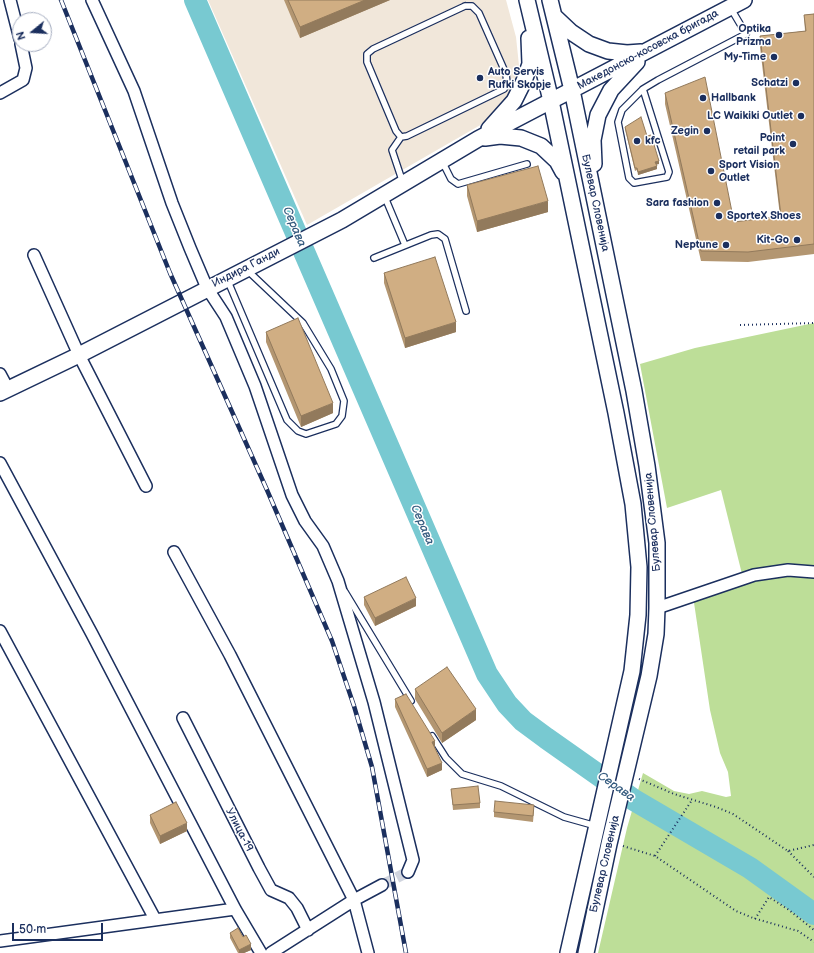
<!DOCTYPE html>
<html>
<head>
<meta charset="utf-8">
<style>
	body { margin:0 }
	#map { position:relative; width:814px; height:953px; overflow:hidden; background:#fff; font-family:"Balsamiq Sans",sans-serif }
	canvas { display:block }
	.north { position:absolute; left:12px; top:12px; width:40px; height:40px; box-sizing:border-box; background:#fff; border:1px solid #a4acbf; border-radius:50%; rotate:252deg; font-size:11px; font-weight:700; line-height:16px; text-align:center; color:#1b2f5e }
	.north::after { content:''; display:block; margin:auto; width:14px; height:18px; background:#1b2f5e; clip-path:polygon(50% 0,100% 100%,50% 72%,0 100%) }
	.scale { position:absolute; left:12px; top:923px; width:91px; height:18px; box-sizing:border-box; border:2px solid #1b2f5e; border-top:0; padding-left:5px; font-size:12px; line-height:14px; white-space:nowrap; color:#1b2f5e; -webkit-text-stroke:3px #fff; paint-order:stroke }
</style>
</head>
<body>
<div id="map">
<canvas width="814" height="953"></canvas>
<div class="north">N</div>
<div class="scale">50 m</div>
</div>
<script>
const c = document.querySelector('canvas').getContext('2d');
c.lineJoin = 'round';
function fill(path, color) { c.fillStyle = color; c.fill(path, 'evenodd'); }
const shape = rows => new Path2D(rows.map(r => 'M' + r).join(''));
function strokePath(path, color, width, dash) { c.strokeStyle = color; c.lineWidth = width; c.lineCap = dash ? 'butt' : 'round'; c.setLineDash(dash || []); c.stroke(path); }
function drawText(font, color, halo, rows, align = 'center') {
  c.font = font + ' "Balsamiq Sans",sans-serif'; c.lineWidth = 3; c.setLineDash([]); c.textBaseline = 'middle'; c.strokeStyle = halo; c.fillStyle = color; for (const [text, x, y, turn = 0] of rows) {
    c.save(); c.translate(x, y); c.rotate((+turn || 0) * Math.PI / 180); c.textAlign = isNaN(turn) ? turn : align; if (halo) c.strokeText(text, 0, 0); c.fillText(text, 0, 0); c.restore();
  }
}
fill(shape([
	[208,0,506,0,516,37,520,75,516,91,496,116,307,225]
]), '#f1e7da');
fill(shape([
	[814,323,814,953,598,953,627,828,643,773,674,791,689,794,702,791,726,797,731,796,728,772,720,753,710,710,693,596,743,578,721,490,667,508,640,364,695,348]
]), '#bdde98');
strokePath(shape([
	[195,0,487,674,507,704,523,721,546,738,634,800,750,868,814,914]
]), '#78c9d1', 22);
strokePath(shape([
	[382,885,408,872]
]), '#d1d5df', 11, [11, 5.5]);
const lane = shape([
	[465,6,472,6,479,13,506,74,507,83,504,89,407,136,401,137,396,131,367,62,367,54,373,49,465,6],
	[643,89,669,172,667,177,634,183,629,178,618,122,622,110,643,89,658,80,746,34,730,7],
	[401,137,392,150,403,183],
	[442,161,451,179,458,184,527,164],
	[384,195,405,245],
	[374,258,431,235,438,234,445,239,466,311],
	[227,279,287,420,298,431,306,434,336,424,342,416,344,401,331,369,303,323,247,270],
	[345,592,411,701],
	[432,736,446,758,462,774,501,786,564,817,596,826]
]);
const street = shape([
	[10,0,20,39],
	[92,0,134,91,172,203,190,248,207,288,226,317,255,386,292,495,305,521,323,546,338,581,374,702,413,860,408,872],
	[0,93,23,80,26,68,21,44],
	[34,255,79,355,146,486],
	[0,374,8,389],
	[0,463,92,634,235,909,261,953],
	[174,552,230,655,354,900,368,953],
	[657,608,754,575,788,570,814,572],
	[0,631,155,919],
	[183,718,259,868,271,890,289,898,297,908,308,930],
	[0,941,235,909],
	[271,953,354,900,382,885]
]);
const secondary = shape([
	[527,0,551,101,616,413,633,504,639,567,638,615,632,671,568,953],
	[550,0,572,90,634,391,647,466,657,543,657,608,656,634,649,676,609,844,586,953],
	[554,16,571,32,589,44,608,51,627,53,641,52],
	[489,129,514,101,524,81,530,64,529,38],
	[485,138,500,136,521,138,541,146,557,161,563,172],
	[594,164,593,140,598,115,611,90,637,62],
	[0,393,79,355,342,220,478,139,744,0]
]);
strokePath(lane, '#1b2f5e', 8);
strokePath(street, '#1b2f5e', 14);
strokePath(secondary, '#1b2f5e', 18);
strokePath(shape([
	[740,325,814,323],
	[639,779,674,794,716,807,733,814,788,851,814,845],
	[623,846,655,856,736,911,753,918,798,931,814,942],
	[788,851,814,877],
	[655,856,692,800],
	[755,919,769,897,789,910,814,930]
]), '#1b2f5e', 2, [1, 3]);
strokePath(lane, '#fff', 5.5);
strokePath(street, '#fff', 11);
strokePath(secondary, '#fff', 15);
const rail = shape([
	[61,0,170,273,267,490,332,641,354,706,372,767,406,953]
]);
strokePath(rail, '#1b2f5e', 4.5);
strokePath(rail, '#fff', 3, [9]);
fill(shape([
	[284,0,390,0,300,38],
	[814,14,814,254,748,262,701,261,665,104,665,93,734,222,780,216,760,47,760,36,805,31,804,15],
	[625,127,647,136,659,164,656,164,657,169,638,175,637,170,635,171,625,129],
	[467,185,548,212,477,232,467,196],
	[384,273,456,332,405,348,384,283],
	[266,332,333,413,301,427,266,342],
	[364,597,416,606,375,626,364,605],
	[415,689,476,720,442,743,415,699],
	[395,699,435,748,442,770,427,777,395,707],
	[451,789,480,803,480,808,453,810],
	[534,810,533,822,494,817,494,812],
	[150,815,187,831,160,844,150,823],
	[230,933,243,937,251,950,244,953,238,953,230,938]
]), '#b39671');
fill(shape([
	[365,0,390,0,300,38,300,27],
	[659,161,659,164,655,165,655,162],
	[657,166,657,169,638,175,638,172],
	[548,201,548,212,477,232,477,221],
	[456,322,456,332,405,348,405,338],
	[333,403,333,413,301,427,301,416],
	[416,598,416,606,375,626,375,618],
	[476,709,476,720,442,743,442,733],
	[435,741,435,748,432,742],
	[442,763,442,770,427,777,427,769],
	[187,823,187,831,160,844,160,836],
	[251,944,251,950,244,953,239,953,239,950]
]), '#927a5c');
const building = shape([
	[288,0,365,0,300,27,288,0],
	[814,14,814,244,748,252,701,251,665,93,705,77,734,222,781,216,760,36,806,31,804,15,814,14],
	[641,117,647,136,651,135,659,161,655,162,657,166,638,172,637,168,635,168,625,127,641,117],
	[538,166,548,201,477,221,467,185,538,166],
	[435,257,456,322,405,338,384,273,435,257],
	[298,318,333,403,301,416,266,332,298,318],
	[406,577,416,598,375,618,364,597,406,577],
	[447,667,476,709,442,733,415,689,447,667],
	[406,694,435,741,432,742,442,763,427,769,395,699,406,694],
	[478,786,480,803,453,805,451,789,478,786],
	[495,801,534,805,533,816,494,812,495,801],
	[176,802,187,823,160,836,150,815,176,802],
	[238,928,243,937,246,935,251,944,239,950,230,933,238,928]
]);
fill(building, '#d0ae83');
strokePath(building, '#927a5c', 1);
for (const [x, y, r, color] of [
	[779,35,4,"#1b2f5e"],
	[774,57,4,"#1b2f5e"],
	[480,78,4,"#1b2f5e"],
	[796,83,4,"#1b2f5e"],
	[703,98,4,"#1b2f5e"],
	[801,116,4,"#1b2f5e"],
	[707,131,4,"#1b2f5e"],
	[637,141,4,"#1b2f5e"],
	[793,144,4,"#1b2f5e"],
	[711,171,4,"#1b2f5e"],
	[717,203,4,"#1b2f5e"],
	[719,216,4,"#1b2f5e"],
	[797,240,4,"#1b2f5e"],
	[726,245,4,"#1b2f5e"]
]) { const dot = new Path2D(); dot.arc(x, y, r, 0, 2 * Math.PI); c.fillStyle = color; c.fill(dot); strokePath(dot, '#fff', 1.5); }
drawText('bold 11px', '#1b2f5e', '#fff', [
	["Optika",771,29],
	["Prizma",771,42],
	["My-Time",766,57],
	["Auto Servis",488,72,"left"],
	["Rufki Skopje",488,85,"left"],
	["Schatzi",788,83],
	["Hallbank",711,98,"left"],
	["LC Waikiki Outlet",793,116],
	["Zegin",699,131],
	["Point",785,138],
	["retail park",785,151],
	["kfc",645,141,"left"],
	["Sport Vision",719,165,"left"],
	["Outlet",719,178,"left"],
	["Sara fashion",709,203],
	["SporteX Shoes",727,216,"left"],
	["Kit-Go",789,240],
	["Neptune",718,245]
], 'right');
drawText('11px', '#1b2f5e', '#fff', [
	["Македонско-косовска бригада",648,50,-28],
	["Булевар Словенија",595,203,78],
	["Индира Ганди",246,268,-27],
	["Булевар Словенија",653,522,-95],
	["Улица-19",239,830,63],
	["Булевар Словенија",605,864,-77]
]);
drawText('italic 12px', '#375d80', '#fff', [
	["Серава",294,227,67],
	["Серава",422,525,67],
	["Серава",616,787,35]
]);
</script>
</body>
</html>
